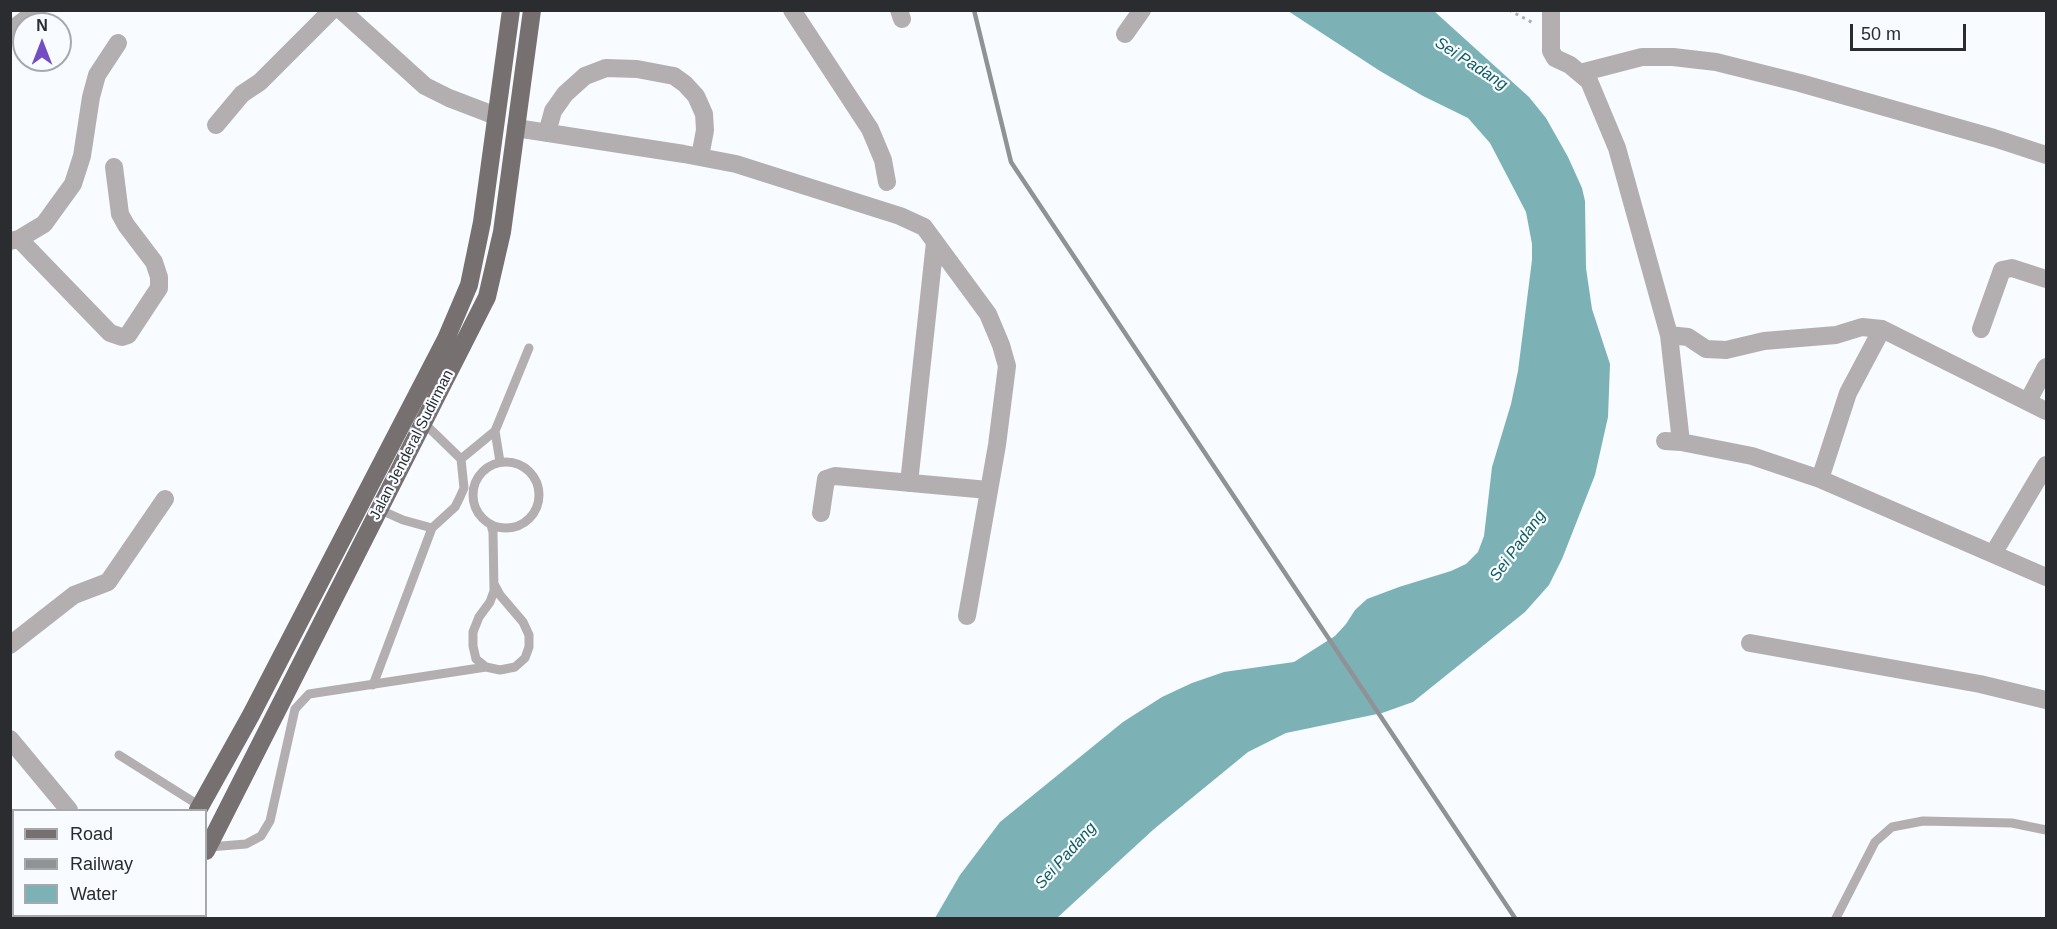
<!DOCTYPE html>
<html>
<head>
<meta charset="utf-8">
<style>
	body { margin:0 }
	#map { position:relative; width:2057px; height:929px; overflow:hidden; background:#f8fbff; font-family:Helvetica,sans-serif }
	canvas { display:block }
	.frame { position:absolute; inset:0; border:12px solid #2a2c2f; pointer-events:none }
	.legend { position:absolute; left:12px; top:809px; width:195px; height:108px; box-sizing:border-box; background:#f8fbff; border:2px solid #a6a8ac; margin:0; padding:8px 10px; list-style:none; font-size:18px; color:#2a2c2f }
	.legend li { display:flex; align-items:center; gap:12px; height:30px }
	.legend b { width:30px; border:2px solid #a6a8ac }
	.north { position:absolute; left:12px; top:12px; width:60px; height:60px; box-sizing:border-box; background:#f8fbff; border:2px solid #a6a8ac; border-radius:50%; rotate:0deg; font-size:16px; font-weight:700; line-height:24px; text-align:center; color:#2a2c2f }
	.north::after { content:''; display:block; margin:auto; width:21px; height:27px; background:#744dc5; clip-path:polygon(50% 0,100% 100%,50% 72%,0 100%) }
	.scale { position:absolute; left:1850px; top:24px; width:116px; height:27px; box-sizing:border-box; border:3px solid #2a2c2f; border-top:0; padding-left:8px; font-size:18px; line-height:21px; white-space:nowrap; color:#2a2c2f; -webkit-text-stroke:4px #f8fbff; paint-order:stroke }
</style>
</head>
<body>
<div id="map">
<canvas width="2057" height="929"></canvas>
<div class="frame"></div>
<ul class="legend">
<li><b style="height:8px;background:#777071"></b>Road</li>
<li><b style="height:8px;background:#909396"></b>Railway</li>
<li><b style="height:16px;background:#7cb2b5"></b>Water</li>
</ul>
<div class="north">N</div>
<div class="scale">50 m</div>
</div>
<script>
const c = document.querySelector('canvas').getContext('2d');
c.lineJoin = 'round';
function fill(path, color) { c.fillStyle = color; c.fill(path, 'evenodd'); }
const shape = rows => new Path2D(rows.map(r => 'M' + r).join(''));
function strokePath(path, color, width, dash) { c.strokeStyle = color; c.lineWidth = width; c.lineCap = dash ? 'butt' : 'round'; c.setLineDash(dash || []); c.stroke(path); }
function drawText(font, color, halo, rows, align = 'center') {
  c.font = font + ' Helvetica,sans-serif'; c.lineWidth = 4.5; c.setLineDash([]); c.textBaseline = 'middle'; c.strokeStyle = halo; c.fillStyle = color; for (const [text, x, y, turn = 0] of rows) {
    c.save(); c.translate(x, y); c.rotate((+turn || 0) * Math.PI / 180); c.textAlign = isNaN(turn) ? turn : align; if (halo) c.strokeText(text, 0, 0); c.fillText(text, 0, 0); c.restore();
  }
}
fill(shape([
	[1288,11,1434,11,1529,97,1546,118,1568,157,1582,188,1585,201,1586,268,1592,309,1610,364,1608,417,1595,475,1562,559,1549,585,1525,612,1413,702,1382,713,1286,733,1248,752,1154,829,1057,918,935,918,960,875,1000,822,1123,722,1162,697,1192,683,1224,672,1294,662,1335,636,1346,624,1355,610,1367,599,1399,587,1451,571,1466,564,1478,552,1484,536,1492,467,1511,404,1518,371,1532,260,1532,244,1526,212,1490,143,1468,118,1423,96,1380,71]
]), '#7cb2b5');
strokePath(shape([
	[1509,10,1535,24]
]), '#acaeb2', 3, [3, 4.5]);
strokePath(shape([
	[461,459,495,431],
	[500,462,495,431,529,348],
	'473 495a33 33 0 1 1 66 0a33 33 0 1 1-66 0Z',
	[376,508,403,520,432,528,455,507,460,497,464,488,461,459,423,422],
	[491,525,493,532,494,591,490,602,479,617,473,632,473,646,476,659,486,667,500,670,515,667,525,658,529,647,529,635,523,622,500,595,494,584],
	[373,685,432,528],
	[119,755,200,806],
	[209,847,246,844,261,836,270,821,295,709,309,694,486,667],
	[1836,918,1875,842,1892,827,1923,821,2012,823,2046,830]
]), '#b3afb0', 9);
strokePath(shape([
	[341,10,425,86,449,98,496,116],
	[792,10,870,129,883,160,887,182],
	[899,10,902,19],
	[1551,10,1551,51,1555,58,1570,65,1589,81,1617,148,1669,335,1681,442],
	[10,31,38,10],
	[1125,34,1142,10],
	[1580,73,1642,57,1673,57,1716,62,1800,83,1994,138,2046,155],
	[216,125,242,94,260,82,332,10],
	[516,128,684,154,736,164,900,216,924,227,988,314,1001,345,1007,366,997,445,967,616],
	[547,133,553,111,565,94,585,76,606,68,637,69,674,76,685,84,696,96,704,114,705,130,700,157],
	[19,239,110,333,122,337,128,335,159,288,159,277,154,262,126,225,120,214,114,167],
	[10,241,19,239,44,224,73,184,82,156,91,97,97,75,118,43],
	[1981,329,2002,270,2012,268,2046,279],
	[1669,335,1688,337,1706,349,1726,350,1764,341,1836,335,1862,327,1882,329,2046,411],
	[2028,401,2046,367],
	[1665,441,1681,442,1752,456,1820,479,1848,393,1882,329],
	[1820,479,2046,577],
	[909,483,935,242],
	[821,513,826,479,835,476,988,490],
	[1993,554,2046,465],
	[1750,643,1980,684,2046,700],
	[10,645,74,595,108,582,165,499],
	[10,739,69,810],
	[10,911,14,914],
	[73,918,76,916]
]), '#b3afb0', 18);
strokePath(shape([
	[198,810,251,715,446,339,469,285,482,222,511,10],
	[206,851,487,297,502,232,532,10],
	[161,918,163,916]
]), '#777071', 18);
strokePath(shape([
	[974,10,1011,162,1515,918]
]), '#909396', 4.5);
drawText('15px', '#2a2c2f', '#f8fbff', [
	["Jalan Jenderal Sudirman",412,445,-63]
]);
drawText('italic 16px', '#0e5c60', '#f8fbff', [
	["Sei Padang",1471,64,33],
	["Sei Padang",1518,546,-54],
	["Sei Padang",1066,856,-48]
]);
</script>
</body>
</html>
